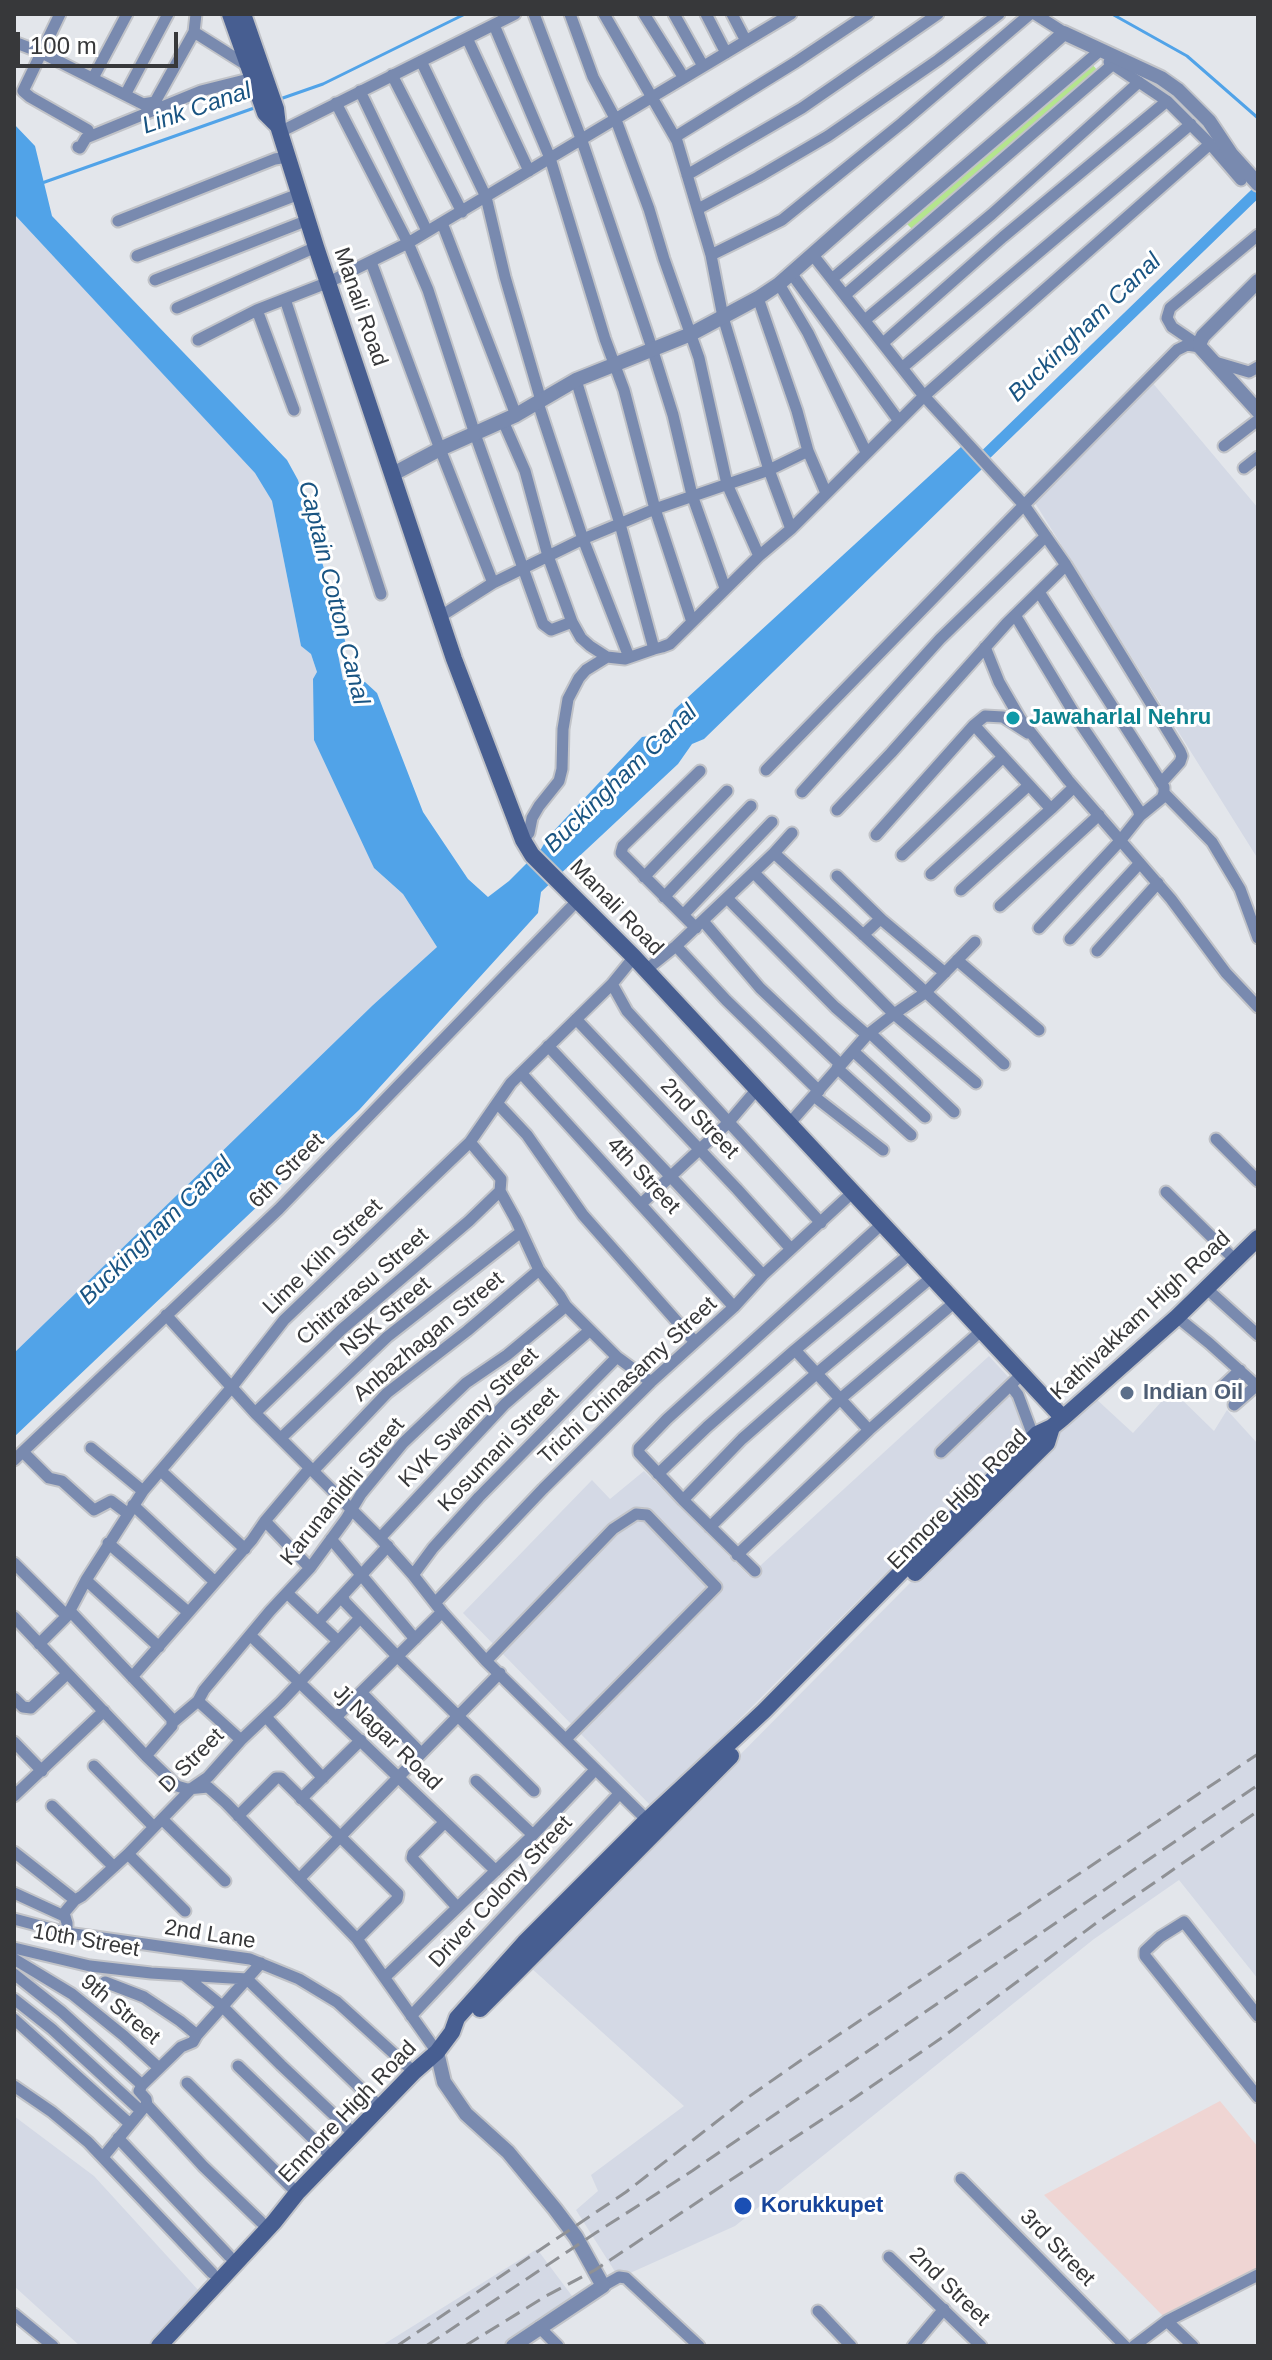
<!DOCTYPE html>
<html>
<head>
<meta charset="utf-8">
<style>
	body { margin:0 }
	#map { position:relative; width:1272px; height:2360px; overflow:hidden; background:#e3e6eb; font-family:Arial,sans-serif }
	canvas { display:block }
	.frame { position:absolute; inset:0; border:16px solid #37383a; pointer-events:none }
	.scale { position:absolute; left:16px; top:32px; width:162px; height:36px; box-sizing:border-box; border:4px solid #37383a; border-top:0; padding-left:10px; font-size:24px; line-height:28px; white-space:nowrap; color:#37383a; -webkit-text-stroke:6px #fff; paint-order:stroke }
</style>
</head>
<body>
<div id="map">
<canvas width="1272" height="2360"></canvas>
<div class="frame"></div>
<div class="scale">100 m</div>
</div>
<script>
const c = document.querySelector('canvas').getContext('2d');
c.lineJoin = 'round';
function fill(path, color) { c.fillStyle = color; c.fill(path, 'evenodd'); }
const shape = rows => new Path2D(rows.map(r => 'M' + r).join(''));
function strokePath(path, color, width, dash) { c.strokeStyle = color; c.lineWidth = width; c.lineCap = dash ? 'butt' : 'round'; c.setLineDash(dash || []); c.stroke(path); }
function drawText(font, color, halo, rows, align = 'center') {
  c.font = font + ' Arial,sans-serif'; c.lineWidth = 6; c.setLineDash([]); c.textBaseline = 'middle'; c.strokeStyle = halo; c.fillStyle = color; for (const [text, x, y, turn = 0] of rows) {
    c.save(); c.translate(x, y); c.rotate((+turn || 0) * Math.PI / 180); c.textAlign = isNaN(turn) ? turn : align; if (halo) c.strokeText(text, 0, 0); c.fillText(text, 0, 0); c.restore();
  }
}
fill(shape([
	[14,214,256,473,272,501,301,646,311,654,317,672,374,868,403,894,437,947,373,1005,14,1353],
	[1151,381,1258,508,1258,859,1035,503],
	[989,1356,1010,1379,1027,1431,652,1807,463,1613,592,1480,610,1499,644,1471,749,1576],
	[1172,1390,1214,1431,1227,1410,1258,1444,1258,1979,1179,1880,1094,1939,735,2226,619,2278,576,2210,598,2191,591,2175,684,2106,530,1967,1094,1397,1133,1433],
	[14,2116,94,2176,199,2291,153,2346,80,2346,14,2286],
	[537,2249,575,2300,506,2346,381,2346]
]), '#d4d9e5');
fill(shape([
	[1220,2101,1258,2147,1258,2271,1166,2319,1044,2195]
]), '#efd5d3');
fill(shape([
	[1091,63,1098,71,916,233,907,224]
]), '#b4e58e');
fill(shape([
	[14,124,35,146,52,216,287,460,298,480,346,644,337,649,343,680,365,682,377,693,423,812,468,879,488,897,509,881,541,849,548,837,642,737,662,734,669,727,674,710,962,446,982,469,704,739,692,744,678,764,541,892,538,913,359,1110,14,1437,14,1353,373,1005,437,947,403,894,374,868,314,740,313,679,317,672,311,654,301,646,272,501,255,473,14,214]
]), '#51a3e8');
strokePath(shape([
	[1112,14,1187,56,1258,118],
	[280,99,323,84,465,14],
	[42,183,257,107]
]), '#51a3e8', 3);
strokePath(shape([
	[977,463,1258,191]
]), '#51a3e8', 11);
const minor = shape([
	[60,14,23,91,30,97,88,130],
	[534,14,582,141,652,348,673,415,692,495,725,588],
	[570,14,593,77,616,120,649,209,664,259,699,358,727,484,759,556],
	[604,14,677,141,711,255,723,317,769,470,791,529],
	[644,14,684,78],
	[674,14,703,66],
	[706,14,726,53],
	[732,14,746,41],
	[1035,14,1068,35],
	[494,25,550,158,605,339,624,390,655,509,692,622],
	[194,32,196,14],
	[467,38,529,171],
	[14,42,40,52,143,104,155,102,194,32,248,66],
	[421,61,486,197,505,277,540,397,538,403,583,539,629,657],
	[1109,62,1167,101,1210,144,1241,180],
	[392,75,462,212],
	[93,78,127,14],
	[360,91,427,231],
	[125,95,168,14],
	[336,103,408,243,428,290,475,434,543,624,551,630,572,622],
	[280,132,515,14],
	[675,137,796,62,868,14],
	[78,147,80,148,86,138,201,91,253,78],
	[687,175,802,108,938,14],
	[698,209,758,177,828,136,938,60,999,14],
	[118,221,275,159,287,157],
	[442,223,516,415],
	[711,255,782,220,902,123,1030,14],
	[137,256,299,194],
	[371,262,440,449,493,583],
	[791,273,899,421],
	[832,279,1096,54],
	[155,280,308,220],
	[779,284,808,333,866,452],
	[845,295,1112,65],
	[758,298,797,411,808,451,826,493],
	[285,299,381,594],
	[177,308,316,247],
	[257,310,294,410],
	[865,320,992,214,1139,82],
	[198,340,257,310,329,282,408,243,791,14],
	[883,343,1003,237,1167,101],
	[1197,344,1172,327,1167,318,1170,308,1258,235],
	[1215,362,1249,372,1258,367],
	[903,367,1191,124],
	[576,380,620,524,654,649,662,647,670,644,759,556,791,529,924,396,1210,144],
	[503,421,525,471,548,556,572,622,581,638,590,646,607,657,625,659,654,649],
	[1224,446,1258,420],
	[1244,468,1258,457],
	[1039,592,1164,787,1164,793,1162,798,1140,816],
	[1015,615,1080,723,1138,809,1140,816,1120,841,1039,928],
	[441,616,493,583,583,539,655,509,769,470,808,451],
	[985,647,999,682,1021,720,1068,780,1171,899,1226,973,1258,1007],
	[974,725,1051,809,1074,787],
	[766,770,1024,505,924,396,812,254],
	[1161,783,1180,762,1182,756,1180,751,1066,565,1024,505,1177,350,1187,345,1200,347],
	[802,792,940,639,1046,536],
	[1164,793,1212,842,1240,889,1258,938],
	[837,810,891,753,1007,623,1066,565],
	[876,835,974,725,985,716,1003,717,1028,733],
	[523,840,529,833,532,818,539,806,559,781,562,769,563,729,568,699,579,678,586,670,607,657],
	[774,853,792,833],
	[902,855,1003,757],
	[754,873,894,1014,976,1083],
	[931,874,1029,785],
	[837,876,882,920],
	[644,877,727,791],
	[961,890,1051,809],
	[664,897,751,806],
	[727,898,835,1007,867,1035],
	[1000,906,1099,815],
	[683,915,772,822],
	[703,921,760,988,841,1065],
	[696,928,621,853,623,846,700,771],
	[863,935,878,921,882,920,945,973],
	[1070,939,1140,863],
	[676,946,726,1000,819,1091],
	[1097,951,1158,883],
	[957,960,1039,1030],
	[646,970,676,946,774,853,1004,1064],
	[612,984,627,1011,821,1223],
	[576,1019,737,1189,791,1249],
	[870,1033,954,1112],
	[548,1046,763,1275],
	[853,1051,925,1117],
	[837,1068,911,1135],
	[521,1073,734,1307],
	[815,1097,883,1150],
	[497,1103,527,1135,583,1215,695,1342],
	[789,1124,867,1035,894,1014,925,993,975,942],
	[1216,1139,1258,1181],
	[470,1142,501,1179,500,1191,516,1220,539,1270,560,1296,566,1306,617,1357,651,1382],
	[1166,1192,1235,1260],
	[641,1204,728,1123,757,1089],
	[1206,1288,1258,1335],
	[166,1315,255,1413,380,1538,413,1575,442,1612,486,1661,651,1824],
	[1177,1317,1209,1343,1258,1387],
	[795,1350,869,1430],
	[1011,1386,1018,1395,1034,1438],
	[1221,1388,1240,1370],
	[1234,1405,1257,1385],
	[255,1413,341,1330,469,1221,500,1191],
	[281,1438,387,1337,521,1232],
	[91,1448,143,1491],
	[23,1452,49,1478,62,1481,94,1510,111,1501,127,1513],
	[941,1452,1022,1374],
	[14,1460,279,1209,578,900],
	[161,1471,245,1549],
	[313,1471,387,1393,467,1331,539,1270],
	[658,1474,707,1427,795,1350,910,1254],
	[683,1500,742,1439,816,1374,932,1277],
	[133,1505,215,1582],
	[265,1521,310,1568],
	[710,1527,840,1399,955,1302],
	[380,1538,505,1404,589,1331],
	[331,1539,415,1639],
	[108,1543,188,1612],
	[737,1555,869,1430,981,1331],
	[14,1563,67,1616],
	[755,1571,683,1500,639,1453,639,1448,667,1419,882,1224],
	[413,1575,433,1548,479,1497,617,1357],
	[86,1580,159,1647],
	[287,1593,338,1641],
	[343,1597,345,1602,397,1656,534,1791],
	[435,1603,543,1489,651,1382,734,1307,763,1275,852,1193],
	[70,1611,172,1719,172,1726,146,1756,177,1786,187,1789,208,1787,226,1803,357,1939,437,2052],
	[14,1617,146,1756],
	[318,1622,388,1546],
	[250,1635,496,1871],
	[39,1644,67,1616,86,1580,143,1491,231,1388,284,1320,470,1142,511,1083,612,984,634,957],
	[486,1661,613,1529,636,1514,647,1515,716,1587,566,1739],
	[132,1677,252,1540,265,1521,309,1469],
	[361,1692,421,1753],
	[14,1698,23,1707,31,1708,67,1674],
	[198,1701,241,1740],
	[337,1716,442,1612],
	[266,1717,323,1778],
	[172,1723,198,1701,204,1690,270,1611,310,1568,346,1519,361,1494,403,1443,466,1383,507,1355,566,1306],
	[14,1742,42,1771],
	[94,1766,153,1826],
	[476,1781,533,1835],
	[14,1796,104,1711],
	[301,1799,361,1740],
	[52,1806,114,1867],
	[238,1816,276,1778,281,1778,398,1894,397,1899,357,1939],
	[162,1819,225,1881],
	[445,1822,413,1854,412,1858,457,1907],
	[14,1852,75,1900],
	[128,1854,185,1911],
	[299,1879,500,1673],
	[14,1893,64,1916],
	[14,1919,67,1933,250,1959,299,1979,337,2002,414,2072],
	[67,1933,67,1923,64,1913,75,1900,82,1896,128,1854,192,1788,208,1777,241,1740,281,1702,360,1618],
	[14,1948,90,1966,151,1973,247,1979,380,2107],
	[14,1959,72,1994,124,2036,159,2068],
	[261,1963,197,2035,193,2042,181,2047,142,2085,139,2091,146,2099,147,2105,203,2166,261,2222],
	[14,1974,62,2012,142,2085],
	[185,1976,222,2006,281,2065,354,2134],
	[385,1977,533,1835,595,1770],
	[105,1982,144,1997,180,2021,197,2035],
	[14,1999,52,2029,141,2111],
	[411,2016,619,1794],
	[1258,2016,1184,1922,1160,1937,1145,1951,1145,1956,1258,2097],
	[14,2019,130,2124],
	[238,2066,332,2157],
	[187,2083,297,2193],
	[14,2086,52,2112,88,2142,212,2273],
	[118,2138,229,2256],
	[103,2157,146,2105],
	[961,2179,1125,2346],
	[889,2257,981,2346],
	[603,2286,619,2277,626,2278,699,2346],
	[818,2311,851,2346],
	[14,2314,53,2346],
	[1167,2321,1193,2346],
	[539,2327,558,2346],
	[913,2346,944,2309],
	[1134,2346,1167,2321,1258,2275]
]);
const tertiary = shape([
	[1258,281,1203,336,1200,342,1200,347,1258,411],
	[393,474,440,449,516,415,576,380,691,334,758,298,779,284,1064,33,1161,78,1178,90,1209,121,1231,154,1258,184],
	[437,2052,444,2082,466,2114,508,2152,555,2209,576,2237,603,2286,513,2346]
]);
const secondary = shape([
	[230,14,265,113,278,126],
	[243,14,276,109,278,126,316,247,454,659,523,840,532,855,634,957,1063,1418],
	[915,1573,1047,1443,1052,1427],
	[480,2009,731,1756],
	[159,2346,274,2222,297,2193,414,2072,437,2052,452,2032,457,2018,524,1943,647,1820,764,1711,1037,1434,1052,1427,1063,1418,1177,1317,1258,1238]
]);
strokePath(minor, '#c1c3c8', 15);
strokePath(tertiary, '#c1c3c8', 18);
strokePath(secondary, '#c1c3c8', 20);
strokePath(minor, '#798aaf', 11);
strokePath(tertiary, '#798aaf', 14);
strokePath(secondary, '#475e91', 16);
strokePath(shape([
	[397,2346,626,2192,747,2098,807,2056,1258,1754],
	[426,2346,597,2232,692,2171,1258,1785],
	[465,2346,546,2296,595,2270,853,2099,940,2039,1099,1921,1258,1811]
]), '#8f9195', 3, [16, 8]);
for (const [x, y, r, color] of [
	[1013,718,8,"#0f9aa8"],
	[1127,1393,8,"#5c6f8a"],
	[743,2206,10,"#1a4fb4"]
]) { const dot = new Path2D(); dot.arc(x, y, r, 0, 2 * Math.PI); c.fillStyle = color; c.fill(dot); strokePath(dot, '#fff', 3); }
drawText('22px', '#37383a', '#fff', [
	["Manali Road",360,307,71],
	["Manali Road",616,908,46],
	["2nd Street",699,1119,46],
	["6th Street",287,1171,-45],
	["4th Street",643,1176,47],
	["Lime Kiln Street",323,1257,-44],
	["Chitrarasu Street",363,1287,-41],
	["Kathivakkam High Road",1141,1316,-43],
	["NSK Street",386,1317,-40],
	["Anbazhagan Street",429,1337,-40],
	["Trichi Chinasamy Street",628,1381,-43],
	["KVK Swamy Street",469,1418,-45],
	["Kosumani Street",499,1450,-46],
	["Karunanidhi Street",343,1492,-51],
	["Enmore High Road",958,1500,-45],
	["Jj Nagar Road",387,1738,44],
	["D Street",192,1761,-45],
	["Driver Colony Street",501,1892,-47],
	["2nd Lane",210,1935,9],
	["10th Street",86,1941,10],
	["9th Street",120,2010,40],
	["Enmore High Road",348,2112,-46],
	["3rd Street",1057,2248,46],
	["2nd Street",949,2287,44]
]);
drawText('bold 22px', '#0d838f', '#fff', [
	["Jawaharlal Nehru",1029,718]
], 'left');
drawText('bold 22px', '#4e5e75', '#fff', [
	["Indian Oil",1143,1393]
], 'left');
drawText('bold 22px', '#164399', '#fff', [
	["Korukkupet",761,2206]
], 'left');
drawText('italic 24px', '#195482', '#fff', [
	["Link Canal",197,109,-19],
	["Buckingham Canal",1085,328,-44],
	["Captain Cotton Canal",333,593,76],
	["Buckingham Canal",621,779,-44],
	["Buckingham Canal",156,1231,-44]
]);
</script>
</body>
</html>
